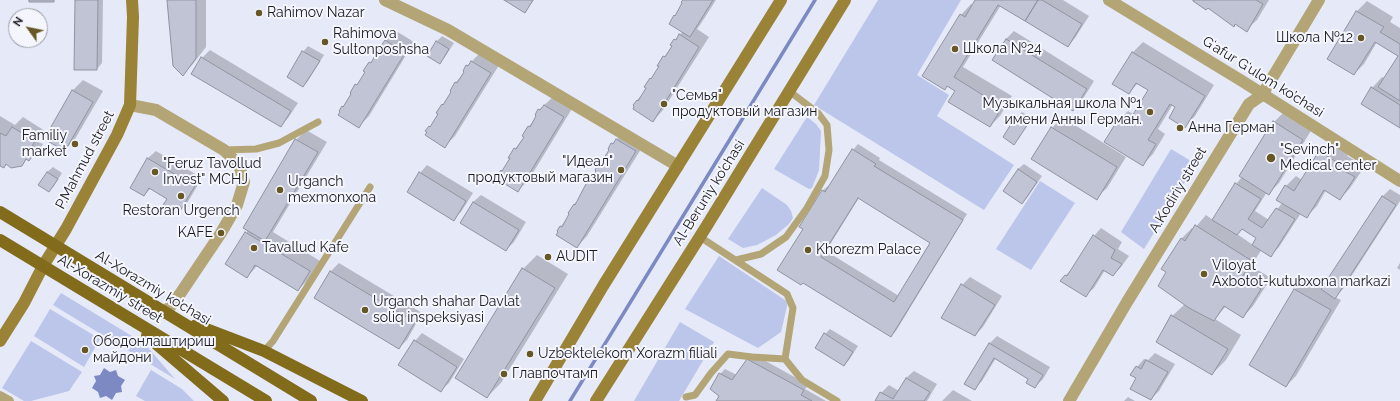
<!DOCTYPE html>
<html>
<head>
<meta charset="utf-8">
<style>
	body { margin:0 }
	#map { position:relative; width:1400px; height:401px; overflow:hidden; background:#e5e9f8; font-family:Raleway,sans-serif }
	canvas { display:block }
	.north { position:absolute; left:8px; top:8px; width:40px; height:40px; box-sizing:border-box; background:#f5f6fd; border:1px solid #9d9fa5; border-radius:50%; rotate:303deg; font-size:11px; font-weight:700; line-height:16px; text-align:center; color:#1a1c21 }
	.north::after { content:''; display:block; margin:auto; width:14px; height:18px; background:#675725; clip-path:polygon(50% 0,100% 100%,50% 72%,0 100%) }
</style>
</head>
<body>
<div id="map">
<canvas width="1400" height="401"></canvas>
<div class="north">N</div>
</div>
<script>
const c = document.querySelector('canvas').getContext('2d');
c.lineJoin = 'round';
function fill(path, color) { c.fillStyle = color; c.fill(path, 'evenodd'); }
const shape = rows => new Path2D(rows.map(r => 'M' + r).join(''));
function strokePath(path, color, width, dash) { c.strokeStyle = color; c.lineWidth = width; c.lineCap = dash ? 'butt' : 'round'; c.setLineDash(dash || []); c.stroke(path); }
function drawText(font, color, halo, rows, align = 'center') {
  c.font = font + ' Raleway,sans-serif'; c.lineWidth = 4; c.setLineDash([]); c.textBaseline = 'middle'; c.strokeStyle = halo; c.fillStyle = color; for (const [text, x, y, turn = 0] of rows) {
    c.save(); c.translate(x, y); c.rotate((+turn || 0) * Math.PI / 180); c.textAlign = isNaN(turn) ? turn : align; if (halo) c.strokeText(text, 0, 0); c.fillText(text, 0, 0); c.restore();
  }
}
fill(shape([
	[878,0,961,0,917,75,949,95,937,116,1014,165,984,210,814,105],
	[807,117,816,124,821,131,819,170,812,188,809,189,774,169],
	[1171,149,1196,164,1144,249,1121,232],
	[1040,181,1075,203,1031,270,996,249],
	[762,188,787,205,791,211,793,218,789,224,776,235,757,245,743,248,728,239],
	[719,256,788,302,781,332,758,348,685,309],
	[61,293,145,344,175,379,53,305],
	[50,309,100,339,84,367,34,336],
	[680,322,714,342,679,401,634,401],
	[31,341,82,372,69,391,31,401,24,401,2,388],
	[151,370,182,389,194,401,145,401,136,396]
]), '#bcc5ea');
fill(shape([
	[104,368,110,372,116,370,118,376,125,380,121,386,122,392,116,393,112,400,106,396,100,398,98,392,92,388,96,381,94,376,100,375]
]), '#7d89c2');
fill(shape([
	[76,0,103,0,102,63,97,69],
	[168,0,206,0,206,47,193,64,183,74],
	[506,0,534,0,525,12],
	[684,0,716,0,700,25,697,29,709,37,663,110,653,121,634,109,637,100,642,95,651,79,656,73,664,57,673,45,675,40,683,31,671,24],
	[976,0,1063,0,1089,16,1075,38,1068,46,1001,5,963,67,1012,96,1000,116,990,126,957,90,948,85,945,88,961,15,971,4,973,6],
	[1194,0,1269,0,1257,20,1246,30],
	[1367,1,1393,17,1390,22,1400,28,1400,127,1372,88,1382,77,1385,79,1399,55,1377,42,1364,64,1354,74,1329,59,1357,11],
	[396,31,414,42,369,116,358,127,340,111,352,94,351,93,356,85,362,79,370,63,376,57,380,46],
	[1014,31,1094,81,1081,102,1073,110,993,60,1006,39],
	[442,36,454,43,445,57,440,62,428,55,437,41],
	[1143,42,1214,85,1195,116,1185,126,1177,106,1173,104,1158,129,1165,134,1153,154,1143,164,1105,141,1118,121,1128,111,1135,115,1150,90,1138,83,1129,93,1114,84,1133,52],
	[308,46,324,55,308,81,303,86,303,52],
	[210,50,298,103,288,118,281,126,202,58],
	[482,51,501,62,455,136,445,146,427,131,435,121,439,114,437,113,452,92,451,91,456,82,466,71,467,66],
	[83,80,103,91,75,139,65,149,45,138,73,90],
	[555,95,573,107,528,181,517,191,499,175,507,165,515,149,525,136,528,127,535,120,539,110],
	[1022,112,1032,118,1019,138,1014,143,1017,117],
	[1284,112,1312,129,1279,183,1268,194,1267,192,1255,211,1269,220,1282,203,1286,186,1296,176,1302,180,1320,152,1330,142,1349,153,1347,156,1365,166,1350,188,1340,199,1326,190,1317,206,1306,217,1301,213,1279,247,1271,255,1262,249,1251,266,1271,278,1253,306,1243,317,1226,306,1215,319,1241,335,1226,360,1212,374,1172,316,1185,304,1168,272,1163,268,1182,238,1192,228,1194,229,1206,215,1213,220,1236,184,1242,177,1274,122],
	[1243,228,1258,238,1253,245,1237,234],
	[0,116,15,125,23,117,45,131,38,142,43,144,39,150,29,160,27,159,22,165,7,164,3,167,0,165],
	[1062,117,1126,157,1107,188,1096,198,1033,159,1052,128],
	[306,130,327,142,273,232,320,261,308,280,298,290,257,266,247,277,227,264,248,230,296,140],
	[622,134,646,141,587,236,577,247,557,235,561,226,571,214,569,213,574,204,580,199,582,191,597,170,601,161,608,154,612,144],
	[858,144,880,158,879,160,967,214,896,331,891,336,803,282,804,228,822,191,828,186,830,187,853,150],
	[859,198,932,242,899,296,826,251],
	[156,151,202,178,186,205,178,213,168,199,151,188,144,195,131,187,148,158],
	[1024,164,1042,176,1027,198,1022,203,1018,169],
	[427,165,473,193,461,212,453,219,420,173],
	[53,167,62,173,54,186,49,191,47,172],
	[1390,189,1400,195,1400,201,1343,289,1335,297,1341,300,1296,376,1286,386,1250,365,1295,289,1305,279,1322,289,1382,197],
	[481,195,526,222,514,242,506,250,473,202],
	[1101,228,1122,242,1118,249,1129,256,1121,267,1113,275,1105,270,1094,288,1086,295,1066,275,1073,268,1094,236],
	[537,255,568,274,501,383,487,397,523,269],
	[339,263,422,313,407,340,399,348,315,298,331,271],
	[1400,263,1400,270,1397,268],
	[970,277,1002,296,983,327,975,335,962,285],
	[830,329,858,346,849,360,844,365,825,334],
	[422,333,464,359,449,383,441,390,415,341],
	[997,336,1050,367,1043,379,1035,387,1030,378,996,358,982,381,974,389,990,343],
	[1155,353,1175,364,1159,391,1151,399,1137,378,1137,367,1144,359,1148,360],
	[753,354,809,385,805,389,826,401,718,401,721,396,720,374,725,369,737,375],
	[914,371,937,384,927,401,876,401,881,393,889,385,899,391,906,378],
	[953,390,972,401,942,401],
	[1128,397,1135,401,1124,401]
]), '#0003');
strokePath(shape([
	[570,401,815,0]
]), '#7d89c2', 3.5);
const building = shape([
	[29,0,54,0,54,2,29,2,29,0],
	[75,0,98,0,97,70,74,70,75,0],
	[167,0,196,0,196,58,183,76,173,66,167,0],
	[504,0,533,0,525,13,504,0],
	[683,0,713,0,690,37,669,24,674,15,675,16,682,3,681,2,683,0],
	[975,0,1038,0,1025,21,998,5,954,77,1002,107,990,127,948,102,955,91,947,86,945,90,922,76,960,14,965,17,975,0],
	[1038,0,1042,0,1082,24,1068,47,1025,21,1038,0],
	[1193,0,1256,0,1263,4,1247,32,1235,24,1234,27,1208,8,1206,10,1193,1,1193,0],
	[1356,11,1384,27,1380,32,1400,44,1400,101,1378,87,1398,56,1375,42,1354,75,1327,59,1356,11],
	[679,34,699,47,653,122,633,109,634,106,633,105,637,100,638,101,646,88,644,87,650,78,651,79,659,66,657,66,663,56,665,57,672,46,670,45,674,39,676,40,679,34],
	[1006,39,1087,89,1073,111,992,60,1006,39],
	[385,40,405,53,359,128,338,115,340,112,339,111,342,106,343,107,351,94,350,93,355,84,357,85,365,72,363,71,369,62,371,63,377,52,376,51,379,45,381,46,385,40],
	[436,41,449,49,440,64,427,56,436,41],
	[302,51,320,61,303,87,287,77,302,51],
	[1132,52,1205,96,1185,128,1169,118,1175,107,1170,104,1148,140,1156,144,1143,166,1104,142,1117,121,1126,126,1148,90,1136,83,1129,94,1112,84,1132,52],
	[201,57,291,111,281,127,191,74,201,57],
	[471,61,491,73,445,148,425,135,427,132,425,131,429,126,430,127,438,114,436,113,442,104,443,105,451,92,450,91,455,82,457,83,464,72,463,71,466,65,468,66,471,61],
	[1371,87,1400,105,1400,128,1361,104,1371,87],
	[72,90,93,102,65,151,44,139,72,90],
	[544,105,564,117,518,192,497,179,499,176,498,175,501,170,502,171,510,158,508,158,514,148,516,149,524,137,522,136,528,126,530,127,536,116,535,115,538,109,540,110,544,105],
	[1016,116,1028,124,1014,145,1003,137,1016,116],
	[1273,121,1303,140,1269,195,1239,176,1273,121],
	[12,127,35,141,29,152,33,155,29,161,26,159,22,166,11,168,6,164,4,168,0,166,0,133,6,136,12,127],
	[1051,127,1117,167,1097,200,1031,159,1051,127],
	[295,139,318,152,265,241,243,228,295,139],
	[616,139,636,151,577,248,556,235,558,232,557,231,560,226,562,227,569,214,568,213,574,204,575,205,587,182,588,183,596,171,595,170,600,160,602,161,609,150,608,149,611,143,613,144,616,139],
	[852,149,876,164,874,166,963,220,891,337,803,283,801,285,777,270,803,229,799,227,822,190,825,192,852,149],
	[858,198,930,243,894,302,821,257,858,198],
	[1319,151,1340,164,1337,167,1355,177,1340,200,1324,190,1307,218,1276,200,1285,185,1294,191,1319,151],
	[147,158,195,186,178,214,163,205,167,199,149,188,144,196,130,188,147,158],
	[1018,169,1037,182,1022,204,1003,191,1018,169],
	[47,172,58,179,49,192,38,185,47,172],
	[419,172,466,201,454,221,407,192,419,172],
	[1235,183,1261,199,1248,219,1262,228,1276,208,1295,219,1271,257,1252,245,1256,238,1242,229,1237,235,1212,220,1235,183],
	[1382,196,1396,205,1335,299,1321,289,1382,196],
	[473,202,519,230,506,251,460,223,473,202],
	[1195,225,1252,261,1242,277,1261,289,1243,318,1224,306,1214,321,1189,308,1158,286,1166,272,1161,269,1181,238,1185,241,1195,225],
	[245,232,310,271,298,291,255,265,247,278,225,264,245,232],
	[1093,235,1115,250,1111,258,1122,264,1113,276,1103,270,1086,297,1060,281,1065,275,1067,276,1093,235],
	[522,268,555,288,487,398,455,378,522,268],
	[330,271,415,322,399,349,314,298,330,271],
	[961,284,995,305,975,336,941,318,961,284],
	[1294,289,1331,310,1286,387,1249,365,1294,289],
	[1171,315,1228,349,1212,375,1156,342,1171,315],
	[824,333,853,352,844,366,815,348,824,333],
	[414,340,457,367,441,392,398,365,414,340],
	[989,343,1043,375,1035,388,1026,383,1028,379,994,358,975,390,964,384,989,343],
	[747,359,804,390,801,395,812,401,716,401,719,396,710,389,719,373,732,380,747,359],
	[1146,360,1168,372,1151,400,1130,389,1136,378,1130,375,1136,366,1141,369,1146,360],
	[906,378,930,392,924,401,875,401,880,392,893,399,906,378]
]);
fill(building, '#c1c4d4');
strokePath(building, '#8f93a1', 1);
strokePath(shape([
	[224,150,256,149,279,143,318,122],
	[700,237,787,294,793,308,785,359,802,380,837,401],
	[736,260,761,254,786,237,807,208,825,176,829,150,827,125,818,113,789,91],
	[264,351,273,341,370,187],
	[686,397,695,395,711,373,728,354,752,357,785,359]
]), '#b4a576', 7);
strokePath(shape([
	[0,396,9,401]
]), '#b4a576', 10);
strokePath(shape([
	[385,0,448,30,678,166],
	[130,105,156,110,224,150,239,165,244,182,237,205,221,233,180,294,165,313],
	[1069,401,1127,302,1249,104,1262,95,1319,0]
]), '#b4a576', 12);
strokePath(shape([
	[1109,0,1242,81,1400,181]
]), '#b4a576', 12);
strokePath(shape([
	[0,341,24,303,43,266,66,229,117,135,130,105,133,17,132,0],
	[535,401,603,286,781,0],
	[596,401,706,227,845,0]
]), '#9a8237', 12);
strokePath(shape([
	[0,212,311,401],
	[0,240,266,401],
	[196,325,264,351,362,401],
	[147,336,223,401]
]), '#826b1b', 12);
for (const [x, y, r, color] of [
	[259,13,4,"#675725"],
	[1361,38,4,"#675725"],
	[325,42,4,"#675725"],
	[955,49,4,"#675725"],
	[664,104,4,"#675725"],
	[1150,112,4,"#675725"],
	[1180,128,4,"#675725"],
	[75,144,4,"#675725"],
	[1271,158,5,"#675725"],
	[621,170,4,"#675725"],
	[155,172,4,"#675725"],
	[280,190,4,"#675725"],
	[181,196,4,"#675725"],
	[221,233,4,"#675725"],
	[254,248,4,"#675725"],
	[808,250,4,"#675725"],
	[548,257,4,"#675725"],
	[1204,274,4,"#675725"],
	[365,310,4,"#675725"],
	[85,350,4,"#675725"],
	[530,354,4,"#675725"],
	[504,374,4,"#675725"]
]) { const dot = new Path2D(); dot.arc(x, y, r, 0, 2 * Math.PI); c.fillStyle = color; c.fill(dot); strokePath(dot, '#f5f6fd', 1.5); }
drawText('14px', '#1a1c21', '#f5f6fd', [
	["Rahimov Nazar",267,13],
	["Rahimova",333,34],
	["Sultonposhsha",333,50],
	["Школа №12",1353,38,"right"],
	["Школа №24",963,49],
	["\"Семья\"",672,96],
	["продуктовый магазин",672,112],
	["Музыкальная школа №1",1142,104,"right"],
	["имени Анны Герман.",1142,120,"right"],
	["Анна Герман",1188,128],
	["Familiy",67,136,"right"],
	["market",67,152,"right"],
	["\"Sevinch\"",1280,150],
	["Medical center",1280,166],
	["\"Идеал\"",613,162,"right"],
	["продуктовый магазин",613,178,"right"],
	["\"Feruz Tavollud",163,164],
	["Invest\" MCHJ",163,180],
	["Urganch",288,182],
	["mexmonxona",288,198],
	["Restoran Urgench",181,211,"center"],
	["KAFE",213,233,"right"],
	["Tavallud Kafe",262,248],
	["Khorezm Palace",816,250],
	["AUDIT",556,257],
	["Viloyat",1212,266],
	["Axbotot-kutubxona markazi",1212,282],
	["Urganch shahar Davlat",373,302],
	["soliq inspeksiyasi",373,318],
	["Ободонлаштириш",93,342],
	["майдони",93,358],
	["Uzbektelekom Xorazm filiali",538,354],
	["Главпочтамп",512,374]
], 'left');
drawText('14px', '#1a1c21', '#f5f6fd', [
	["Gʻafur Gʻulom ko’chasi",1263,77,32],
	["P.Mahmud street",85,160,-62],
	["A.Kodiriy street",1178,190,-59],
	["Al-Beruniy ko’chasi",709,193,-58],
	["Al-Xorazmiy ko’chasi",153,288,31],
	["Al-Xorazmiy street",110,289,31]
]);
</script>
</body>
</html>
